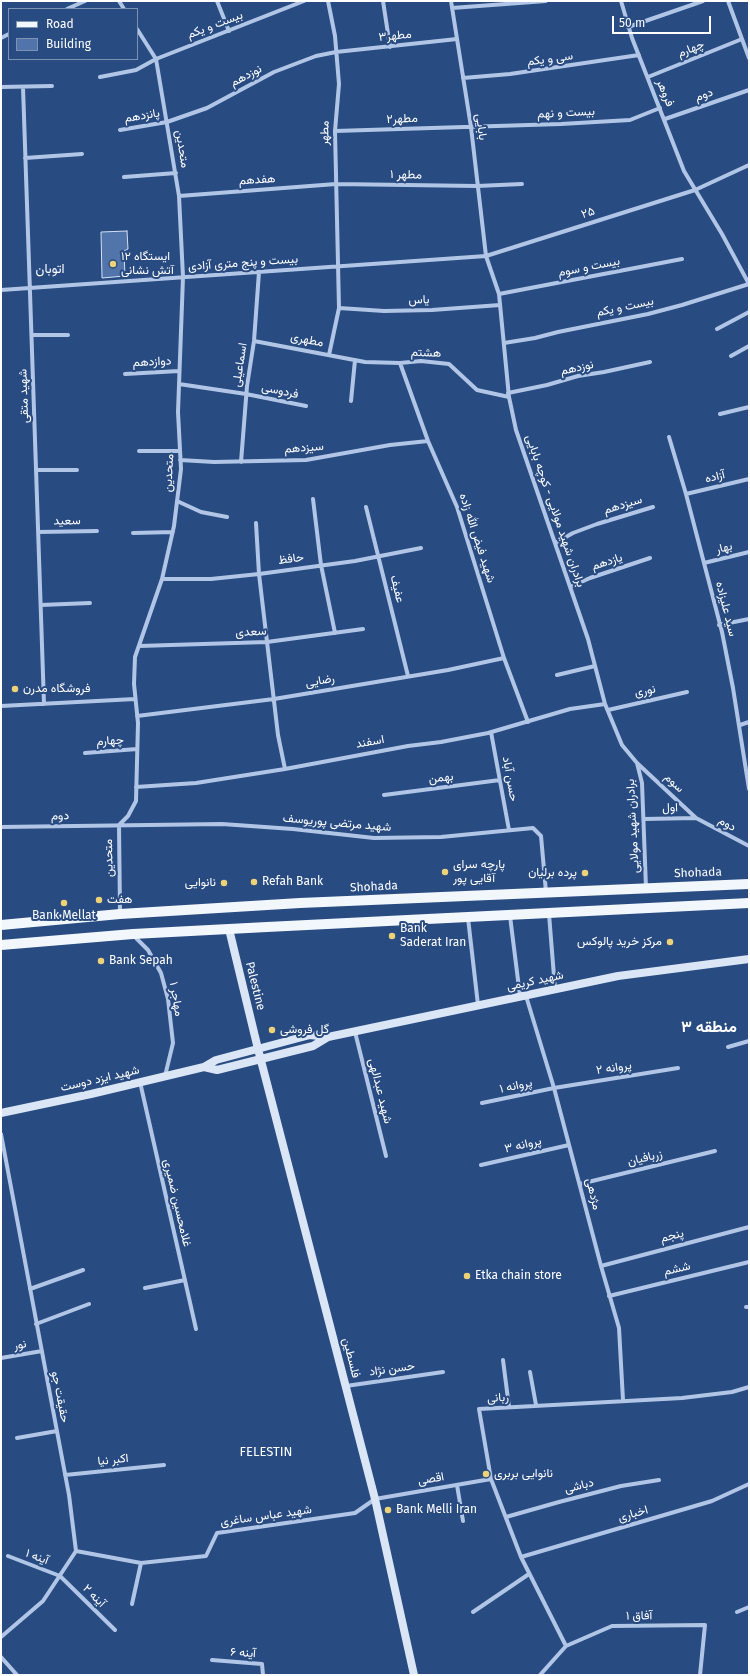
<!DOCTYPE html>
<html>
<head>
<meta charset="utf-8">
<style>
	body { margin:0 }
	#map { position:relative; width:750px; height:1676px; overflow:hidden; background:#284b82; font-family:"Fira Sans",sans-serif }
	canvas { display:block }
	.frame { position:absolute; inset:0; border:2px solid #fff; pointer-events:none }
	.legend { position:absolute; left:8px; top:8px; width:130px; height:52px; box-sizing:border-box; background:#284b82; border:1px solid #7e93b4; margin:0; padding:5px 7px; list-style:none; font-size:12px; color:#fff }
	.legend li { display:flex; align-items:center; gap:8px; height:20px }
	.legend b { width:20px; border:1px solid #7e93b4 }
	.scale { position:absolute; left:612px; top:16px; width:99px; height:18px; box-sizing:border-box; border:2px solid #fff; border-top:0; padding-left:5px; font-size:12px; line-height:14px; white-space:nowrap; color:#fff; -webkit-text-stroke:3px #284b82; paint-order:stroke }
</style>
</head>
<body>
<div id="map">
<canvas width="750" height="1676"></canvas>
<div class="frame"></div>
<ul class="legend">
<li><b style="height:5px;background:#f2f6fd"></b>Road</li>
<li><b style="height:11px;background:#5174aa"></b>Building</li>
</ul>
<div class="scale">50 m</div>
</div>
<script>
const c = document.querySelector('canvas').getContext('2d');
c.lineJoin = 'round';
function fill(path, color) { c.fillStyle = color; c.fill(path, 'evenodd'); }
const shape = rows => new Path2D(rows.map(r => 'M' + r).join(''));
function strokePath(path, color, width, dash) { c.strokeStyle = color; c.lineWidth = width; c.lineCap = dash ? 'butt' : 'round'; c.setLineDash(dash || []); c.stroke(path); }
function drawText(font, color, halo, rows, align = 'center') {
  c.font = font + ' "Fira Sans",Vazirmatn,sans-serif'; c.lineWidth = 4; c.setLineDash([]); c.textBaseline = 'middle'; c.strokeStyle = halo; c.fillStyle = color; for (const [text, x, y, turn = 0] of rows) {
    c.save(); c.translate(x, y); c.rotate((+turn || 0) * Math.PI / 180); c.textAlign = isNaN(turn) ? turn : align; if (halo) c.strokeText(text, 0, 0); c.fillText(text, 0, 0); c.restore();
  }
}
const building = shape([
	[127,231,128,249,124,251,125,276,102,278,101,232,127,231]
]);
fill(building, '#5174aa');
strokePath(building, '#d4e1f5', 1);
strokePath(shape([
	[119,1,124,9],
	[217,1,229,31],
	[328,1,335,36,339,84,335,131,339,308,329,355],
	[383,1,390,47],
	[451,1,471,127,486,256,499,294,509,397,516,430,588,639,605,704,622,745,637,763,696,818,749,846],
	[621,1,632,38,684,171,722,234,749,284],
	[728,1,749,58],
	[452,8,546,1],
	[67,9,85,1],
	[628,27,703,1],
	[1,38,9,34],
	[100,77,136,70,156,59,304,1],
	[648,77,742,39],
	[463,78,510,74,639,55],
	[1,87,52,86],
	[23,87,44,704],
	[665,119,749,90],
	[120,130,167,122,207,108,274,72,316,56,336,52,457,39],
	[335,131,561,124,630,120,660,108],
	[25,158,82,154],
	[124,177,176,173],
	[179,196,336,184,477,186,522,184],
	[1,290,486,256,695,190,749,165],
	[499,294,682,259],
	[339,308,384,311,432,310,500,305],
	[717,329,749,312],
	[32,335,68,335],
	[254,341,365,362,400,363,421,361,449,364,477,390,509,397],
	[504,343,535,338,558,332,648,314,682,305,749,284],
	[731,356,749,346],
	[400,363,428,441,457,507,504,658,528,722],
	[125,374,179,371],
	[179,384,246,394,306,406],
	[508,393,547,385,578,376,604,372,650,362],
	[351,401,355,360],
	[720,414,749,407],
	[669,437,686,494,722,632,733,688,749,789],
	[139,451,180,451],
	[180,460,214,462,306,460,390,445,428,441],
	[241,462,247,386,254,341,259,272],
	[36,470,77,470],
	[686,494,749,479],
	[313,499,321,565,335,633],
	[177,501,201,512,227,517],
	[366,507,408,676],
	[256,523,259,574,278,735,285,769],
	[38,532,97,531],
	[133,533,173,532],
	[555,543,573,533,597,524,653,507],
	[704,563,749,552],
	[162,579,211,579,259,574,355,561,421,548],
	[570,587,590,578,650,558],
	[41,605,90,603],
	[719,625,749,619],
	[139,646,267,642,363,629],
	[557,675,595,666],
	[1,706,135,699],
	[608,710,687,692],
	[137,716,274,699,448,670,504,658],
	[740,725,749,722],
	[491,732,509,830],
	[85,753,137,749],
	[637,763,642,783,646,888],
	[136,787,196,783,285,769,408,746,441,742,488,733,570,709,605,704],
	[384,795,500,780],
	[644,819,696,818],
	[1,827,222,824,293,829,374,838,441,837,533,828,541,836,546,892],
	[120,913,119,825,128,816,136,801,138,723,134,684,135,657,162,579,174,526,181,469,178,412,183,277,179,196,156,59,137,29],
	[549,914,555,989],
	[510,916,520,996],
	[468,918,478,1005],
	[134,936,148,950,161,973,168,999,173,1043,165,1076],
	[526,996,554,1088,601,1266,619,1328,623,1400],
	[355,1032,386,1156],
	[728,1047,749,1041],
	[140,1082,196,1329],
	[482,1103,554,1088,678,1068],
	[1,1134,69,1495,76,1551,43,1601,1,1637],
	[481,1165,569,1145],
	[580,1184,715,1151],
	[601,1266,749,1227],
	[145,1288,185,1280],
	[30,1289,83,1270],
	[609,1296,749,1262],
	[746,1307,749,1307],
	[36,1324,89,1304],
	[1,1358,42,1351],
	[503,1360,509,1407],
	[530,1372,536,1405],
	[346,1386,443,1372],
	[17,1438,57,1431],
	[65,1475,164,1465],
	[457,1485,463,1521],
	[506,1517,559,1502,621,1486,659,1480],
	[76,1551,141,1563,206,1556,217,1533,355,1513,375,1499,491,1479],
	[8,1556,60,1576,115,1630],
	[521,1557,712,1501,749,1484],
	[132,1604,141,1563],
	[473,1612,529,1574],
	[737,1612,749,1607],
	[566,1646,521,1557,491,1479,479,1409,682,1398,732,1392,749,1387],
	[1,1657,17,1675],
	[212,1660,262,1664,263,1675],
	[540,1675,566,1646,612,1626,705,1625,700,1675]
]), '#b1c6e6', 4);
strokePath(shape([
	[229,929,258,1049,375,1499,414,1675],
	[204,1067,217,1070,313,1046,328,1037],
	[1,1113,91,1094,204,1067,216,1060,310,1035,328,1037,618,976,749,959]
]), '#dae5f6', 8);
strokePath(shape([
	[1,925,120,914,300,903,749,884],
	[1,945,133,934,267,927,749,903]
]), '#f2f6fd', 10);
for (const [x, y, r, color] of [
	[113,264,4,"#eed278"],
	[15,689,4,"#eed278"],
	[445,872,4,"#eed278"],
	[585,873,4,"#eed278"],
	[254,882,4,"#eed278"],
	[224,883,4,"#eed278"],
	[99,900,4,"#eed278"],
	[64,903,4,"#eed278"],
	[392,936,4,"#eed278"],
	[670,942,4,"#eed278"],
	[101,961,4,"#eed278"],
	[272,1030,4,"#eed278"],
	[467,1276,4,"#eed278"],
	[486,1474,4,"#eed278"],
	[388,1510,4,"#eed278"]
]) { const dot = new Path2D(); dot.arc(x, y, r, 0, 2 * Math.PI); c.fillStyle = color; c.fill(dot); strokePath(dot, '#284b82', 1.5); }
drawText('12px', '#fff', '#284b82', [
	["بیست و یکم",215,25,-21],
	["مطهر۳",395,36,-6],
	["چهارم",691,49,-22],
	["سی و یکم",550,59,-8],
	["نوزدهم",246,76,-28],
	["فروهر",665,93,68],
	["دوم",704,95,-19],
	["بیست و نهم",566,113,-3],
	["پانزدهم",142,116,-9],
	["مطهر۲",402,119,-2],
	["بابایی",481,127,82],
	["مطهر",325,133,-89],
	["متحدین",182,149,81],
	["مطهر ۱",406,175,1],
	["هفدهم",257,180,-4],
	["۲۵",588,213,-18],
	["بیست و پنج متری آزادی",243,263,-4],
	["بیست و سوم",589,267,-11],
	["یاس",419,300,-1],
	["بیست و یکم",625,307,-12],
	["مطهری",307,340,11],
	["هشتم",426,353,2],
	["دوازدهم",152,362,-3],
	["اسماعیلی",240,365,-81],
	["نوزدهم",577,368,-12],
	["فردوسی",280,391,12],
	["شهید متقی",24,396,-92],
	["سیزدهم",304,448,-4],
	["متحدین",169,473,-87],
	["آزاده",715,477,-13],
	["سیزدهم",623,505,-17],
	["برادران شهید مولایی - کوچه بابایی",555,511,71],
	["سعید",67,521,-1],
	["شهید فیض الله زاده",477,538,72],
	["بهار",724,548,-14],
	["حافظ",291,559,-8],
	["یازدهم",607,562,-18],
	["عفیف",397,589,76],
	["سید علیزاده",726,609,76],
	["سعدی",251,632,-3],
	["رضایی",320,681,-10],
	["نوری",645,691,-11],
	["چهارم",110,741,-4],
	["اسفند",370,742,-10],
	["بهمن",441,778,-7],
	["حسن آباد",510,779,80],
	["سوم",674,783,43],
	["اول",670,808,-2],
	["دوم",60,816,-1],
	["شهید مرتضی پوریوسف",337,823,5],
	["دوم",727,824,29],
	["برادران شهید مولایی",633,826,-93],
	["متحدین",109,858,-91],
	["Shohada",698,873,-2],
	["Shohada",374,887,-3],
	["شهید کریمی",535,981,-12],
	["Palestine",255,986,76],
	["مهاجر ۱",176,999,80],
	["پروانه ۲",614,1068,-9],
	["شهید ایزد دوست",100,1079,-13],
	["پروانه ۱",516,1086,-12],
	["شهید عبدالهی",380,1091,76],
	["پروانه ۳",523,1145,-13],
	["زربافیان",645,1158,-14],
	["مژدهی",593,1194,76],
	["غلامحسین ضمیری",177,1203,77],
	["پنجم",672,1236,-15],
	["ششم",677,1269,-13],
	["نور",20,1345,-10],
	["فلسطین",351,1358,76],
	["حسن نژاد",392,1369,-8],
	["حقیقت جو",60,1397,79],
	["ربانی",498,1398,-3],
	["اکبر نیا",113,1460,-6],
	["اقصی",431,1479,-10],
	["دباشی",579,1486,-14],
	["اخباری",633,1514,-16],
	["شهید عباس ساغری",266,1516,-8],
	["آینه ۱",37,1557,21],
	["آینه ۲",94,1596,45],
	["آفاق ۱",639,1616,-1],
	["آینه ۶",243,1653,4]
]);
drawText('12px', '#fff', '#284b82', [
	["ایستگاه ۱۲",121,257],
	["آتش نشانی",121,271],
	["فروشگاه مدرن",23,689],
	["پارچه سرای",453,865],
	["آقایی پور",453,879],
	["پرده برلیان",577,873,"right"],
	["Refah Bank",262,882],
	["نانوایی",216,883,"right"],
	["هفت",107,900],
	["Bank Mellat",64,916,"center"],
	["Bank",400,929],
	["Saderat Iran",400,943],
	["مركز خريد پالوكس",662,942,"right"],
	["Bank Sepah",109,961],
	["گل فروشی",280,1030],
	["Etka chain store",475,1276],
	["نانوایی بربری",494,1474],
	["Bank Melli Iran",396,1510]
], 'left');
drawText('13px', '#fff', '#284b82', [
	["اتوبان",50,269],
	["FELESTIN",266,1452]
]);
drawText('bold 16px', '#fff', '#284b82', [
	["منطقه ۳",709,1028]
]);
</script>
</body>
</html>
